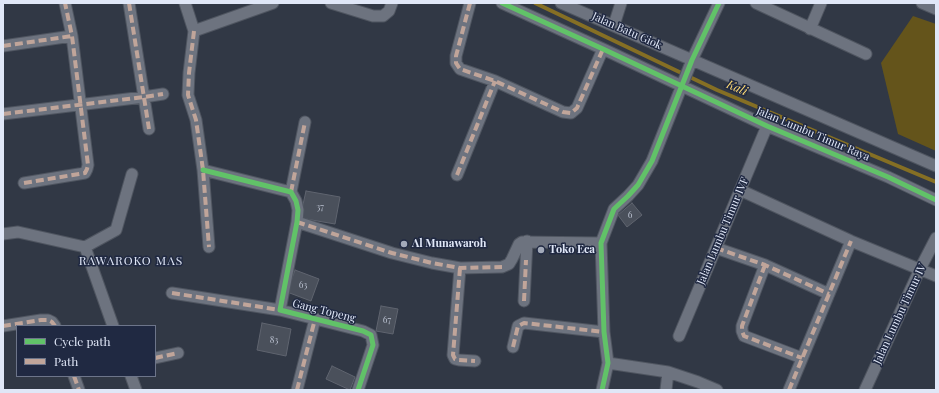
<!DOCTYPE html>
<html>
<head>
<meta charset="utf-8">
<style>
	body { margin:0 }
	#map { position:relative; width:939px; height:393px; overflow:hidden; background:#313845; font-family:"Playfair Display",serif }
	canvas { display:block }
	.frame { position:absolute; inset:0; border:4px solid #e0e7f7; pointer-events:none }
	.legend { position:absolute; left:16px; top:325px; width:140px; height:52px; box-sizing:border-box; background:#202942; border:1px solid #6d758a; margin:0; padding:5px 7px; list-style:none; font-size:12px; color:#e0e7f7 }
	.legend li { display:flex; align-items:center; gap:8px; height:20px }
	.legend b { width:20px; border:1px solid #6d758a }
</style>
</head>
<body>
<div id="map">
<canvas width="939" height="393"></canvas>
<div class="frame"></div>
<ul class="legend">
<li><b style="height:5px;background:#61c268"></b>Cycle path</li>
<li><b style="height:5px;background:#c0a59a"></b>Path</li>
</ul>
</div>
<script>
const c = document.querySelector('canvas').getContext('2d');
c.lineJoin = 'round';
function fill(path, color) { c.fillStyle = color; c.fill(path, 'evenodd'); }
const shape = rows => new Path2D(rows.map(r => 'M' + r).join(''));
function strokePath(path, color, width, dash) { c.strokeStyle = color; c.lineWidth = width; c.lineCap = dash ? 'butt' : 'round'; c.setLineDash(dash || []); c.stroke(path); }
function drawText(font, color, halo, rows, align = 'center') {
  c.font = font + ' "Playfair Display",serif'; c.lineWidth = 3; c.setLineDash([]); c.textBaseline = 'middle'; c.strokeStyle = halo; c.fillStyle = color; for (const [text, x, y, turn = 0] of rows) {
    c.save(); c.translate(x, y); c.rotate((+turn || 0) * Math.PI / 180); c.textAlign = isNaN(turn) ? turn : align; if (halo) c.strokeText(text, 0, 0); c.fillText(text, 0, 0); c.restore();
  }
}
fill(shape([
	[913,16,936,24,936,151,898,134,881,63]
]), '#64541b');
strokePath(shape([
	[535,3,717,90,936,182]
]), '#856f24', 4);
const building = shape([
	[306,191,340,197,335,224,300,218,306,191],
	[632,203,642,215,627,227,618,215,632,203],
	[295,270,319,279,311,301,287,292,295,270],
	[381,306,398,309,393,334,376,331,381,306],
	[262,323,291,329,286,356,257,350,262,323],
	[332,366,355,377,350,390,326,379,332,366]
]);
fill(building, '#4a505b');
strokePath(building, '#5f646f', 1);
const minor = shape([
	[129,3,149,129],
	[185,3,194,31,189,73,188,95,196,120,203,170,209,247],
	[331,3,373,16,383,16,389,11,392,3],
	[470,3,456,56,456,63,460,69,495,81,563,112,571,113,577,108,603,49],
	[502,3,603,49,767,126,888,177,936,200],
	[561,3,936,166],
	[756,3,866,54],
	[922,3,936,9],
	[614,25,621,3],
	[810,29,821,3],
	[194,31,273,3],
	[3,46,72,36],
	[3,114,144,97,163,94],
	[203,170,291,192,296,201,298,210,297,222,280,310,363,331,371,335,373,345,358,390],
	[457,175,495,81],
	[24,183,79,174,85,173,87,169,88,165,72,36,65,3],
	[740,190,851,241,936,276],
	[291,192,305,122],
	[297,222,392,253,432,263,460,268,502,267,509,264,512,259,519,244,522,242,601,243],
	[3,234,18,232,85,247,113,326],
	[85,247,116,230,132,174],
	[716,248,765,265,829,294],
	[765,265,742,326,742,331,744,336,802,358],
	[460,268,453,355,455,359,459,360,475,361],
	[172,293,280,310],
	[524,301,527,241],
	[3,326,41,320,48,320,52,322,55,326],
	[679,336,767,126],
	[513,347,518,326,524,323,604,332],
	[155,358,178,353],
	[608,363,668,372,698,382,717,390],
	[74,376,79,390],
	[131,376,136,390],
	[297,390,315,319],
	[602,390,608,363,604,332,601,243,614,209,628,196,638,185,652,161,692,60,719,3],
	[666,390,668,372],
	[789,390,851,241],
	[865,390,920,269,936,238]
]);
strokePath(minor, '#4f5560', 13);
strokePath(minor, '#6d737f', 11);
strokePath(shape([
	[129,3,149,129],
	[470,3,456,56,456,63,460,69,495,81,563,112,571,113,577,108,603,49],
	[194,31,189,73,188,95,196,120,203,170,209,247],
	[3,46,72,36],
	[3,114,144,97,163,94],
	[457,175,495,81],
	[24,183,79,174,85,173,87,169,88,165,72,36,65,3],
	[291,192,305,122],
	[297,222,392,253,432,263,460,268,502,267],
	[716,248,765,265,829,294],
	[765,265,742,326,742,331,744,336,802,358],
	[460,268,453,355,455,359,459,360,475,361],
	[172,293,280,310],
	[524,301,526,260],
	[3,326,41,320,48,320,52,322,55,326],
	[513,347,518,326,524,323,604,332],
	[155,358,178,353],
	[74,376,79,390],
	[297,390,315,319],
	[789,390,851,241]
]), '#c0a59a', 4, [8, 4]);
strokePath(shape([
	[502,3,603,49,767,126,888,177,936,200],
	[203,170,291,192,296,201,298,210,297,222,280,310,363,331,371,335,373,345,358,390],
	[602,390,608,363,604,332,601,243,614,209,628,196,638,185,652,161,692,60,719,3]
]), '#61c268', 5);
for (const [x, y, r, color] of [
	[404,244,4,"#a3aab9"],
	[541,250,4,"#a3aab9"]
]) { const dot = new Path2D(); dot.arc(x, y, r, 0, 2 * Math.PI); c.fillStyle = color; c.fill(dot); strokePath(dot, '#202942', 1.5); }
drawText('9px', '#bac1d0', null, [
	["37",320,207],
	["6",630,215],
	["63",303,285],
	["67",387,320],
	["83",274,340]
]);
drawText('11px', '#e0e7f7', '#202942', [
	["Jalan Batu Giok",627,31,24],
	["Jalan Lumbu Timur Raya",813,134,23],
	["Jalan Lumbu Timur IVF",723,231,-67],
	["Gang Topeng",324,311,14],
	["Jalan Lumbu Timur IV",900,314,-65]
]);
drawText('bold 11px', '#e0e7f7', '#202942', [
	["Al Munawaroh",412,244],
	["Toko Eca",549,250]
], 'left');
drawText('italic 12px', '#fdda75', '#202942', [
	["Kali",737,88,23]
]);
c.letterSpacing = '1px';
drawText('12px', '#e0e7f7', '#202942', [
	["RAWAROKO MAS",131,261]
]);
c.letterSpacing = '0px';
</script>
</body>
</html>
